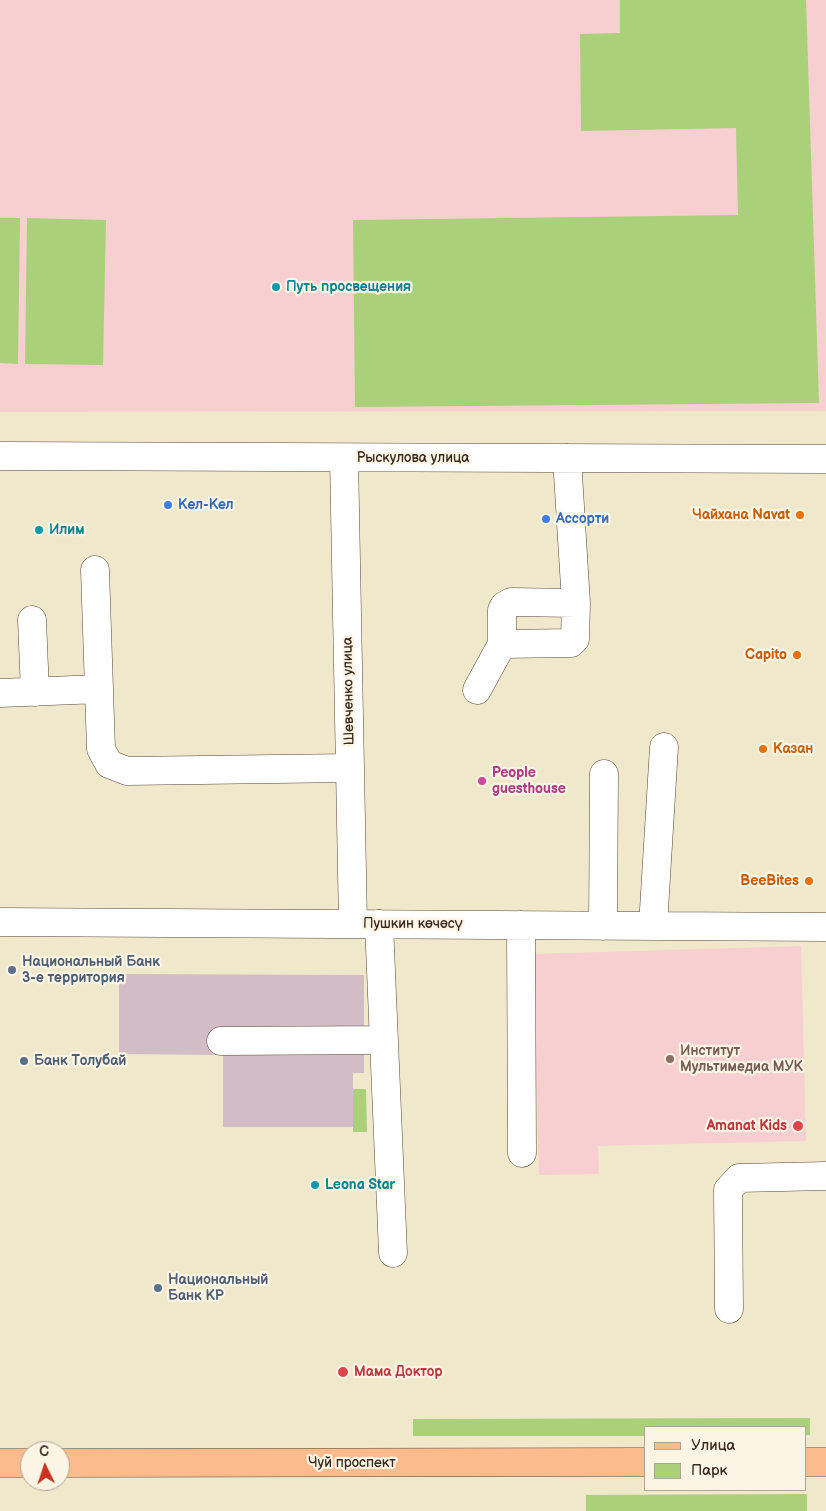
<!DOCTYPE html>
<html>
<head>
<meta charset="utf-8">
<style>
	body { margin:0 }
	#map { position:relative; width:826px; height:1511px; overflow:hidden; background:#f0e8cb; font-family:"Balsamiq Sans",sans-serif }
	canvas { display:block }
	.legend { position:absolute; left:644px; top:1426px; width:162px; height:65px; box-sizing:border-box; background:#fcf5e5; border:1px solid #afa495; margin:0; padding:6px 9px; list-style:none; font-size:15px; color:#3b2a1e }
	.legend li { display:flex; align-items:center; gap:10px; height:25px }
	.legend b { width:25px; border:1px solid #afa495 }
	.north { position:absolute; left:20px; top:1441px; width:50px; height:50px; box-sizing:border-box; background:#fcf5e5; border:1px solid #afa495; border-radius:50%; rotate:356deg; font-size:14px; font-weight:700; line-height:20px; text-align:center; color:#3b2a1e }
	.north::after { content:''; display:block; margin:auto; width:18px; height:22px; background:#c8321e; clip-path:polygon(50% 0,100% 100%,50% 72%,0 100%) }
</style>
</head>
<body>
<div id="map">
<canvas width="826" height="1511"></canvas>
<ul class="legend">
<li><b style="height:6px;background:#fbbb8c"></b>Улица</li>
<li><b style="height:14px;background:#aad07a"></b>Парк</li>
</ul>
<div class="north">С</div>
</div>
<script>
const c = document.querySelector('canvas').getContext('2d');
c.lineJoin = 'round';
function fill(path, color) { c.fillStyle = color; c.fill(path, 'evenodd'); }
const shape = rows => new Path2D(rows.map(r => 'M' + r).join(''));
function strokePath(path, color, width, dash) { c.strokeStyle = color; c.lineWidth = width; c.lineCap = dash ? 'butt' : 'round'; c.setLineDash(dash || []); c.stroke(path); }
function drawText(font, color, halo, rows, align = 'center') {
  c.font = font + ' "Balsamiq Sans",sans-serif'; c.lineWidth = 4.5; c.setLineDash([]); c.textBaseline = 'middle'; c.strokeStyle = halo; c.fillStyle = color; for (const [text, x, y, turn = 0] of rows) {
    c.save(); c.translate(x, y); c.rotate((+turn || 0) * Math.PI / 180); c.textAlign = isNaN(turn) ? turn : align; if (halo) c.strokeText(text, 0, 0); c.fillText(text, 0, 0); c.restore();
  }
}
fill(shape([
	[0,0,826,0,826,411,0,412],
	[801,946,806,1141,598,1146,599,1174,539,1175,533,954]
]), '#f7cfd1');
fill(shape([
	[119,974,364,975,364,1073,353,1073,353,1127,223,1127,223,1055,119,1054]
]), '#d2bdc6');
fill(shape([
	[620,0,806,0,819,403,355,407,353,220,738,215,736,128,581,131,580,34,620,33],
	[0,218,20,218,18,364,0,363],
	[27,218,106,220,103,365,25,364],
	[353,1089,366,1089,367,1132,353,1132],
	[810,1418,810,1435,805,1435,805,1427,645,1427,645,1436,413,1436,413,1419],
	[807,1494,807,1511,586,1511,586,1495]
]), '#aad07a');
const minor = shape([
	[0,456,826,459],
	[344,458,353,924],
	[95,570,101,749,109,764,127,771,350,768],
	[32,620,35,692],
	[502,644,502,610,504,606,511,602,576,603],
	[477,690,502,644,571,643,575,639,576,603,567,458],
	[0,693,99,689],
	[0,922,826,927],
	[379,924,393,1253],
	[521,925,522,1153],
	[603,926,604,774],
	[653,926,664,747],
	[221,1041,384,1040],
	[729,1309,728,1190,739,1178,826,1176]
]);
const major = shape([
	[805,1462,826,1462],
	[0,1463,30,1463],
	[60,1463,645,1462]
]);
strokePath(minor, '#564638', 29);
strokePath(major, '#564638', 29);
strokePath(minor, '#fff', 28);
strokePath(major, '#fbbb8c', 28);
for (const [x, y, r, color] of [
	[276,287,5,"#0f9aa8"],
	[168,505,5,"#3f7fe0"],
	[800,515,5,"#e8710a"],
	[546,519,5,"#3f7fe0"],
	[39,530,5,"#0f9aa8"],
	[797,655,5,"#e8710a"],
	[763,749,5,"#e8710a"],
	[482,781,5,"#d1479c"],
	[809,881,5,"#e8710a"],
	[12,970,5,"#5c6f8a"],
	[670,1059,5,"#8d6e63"],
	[24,1061,5,"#5c6f8a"],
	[798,1126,6,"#e0444e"],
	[315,1185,5,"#0f9aa8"],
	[158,1288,5,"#5c6f8a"],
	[343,1372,6,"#e0444e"]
]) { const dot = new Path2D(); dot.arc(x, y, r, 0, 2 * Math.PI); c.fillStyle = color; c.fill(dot); strokePath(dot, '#fcf5e5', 2); }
drawText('bold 14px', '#0d838f', '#fcf5e5', [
	["Путь просвещения",286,287],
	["Илим",49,530],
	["Leona Star",325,1185]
], 'left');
drawText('14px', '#3b2a1e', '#fcf5e5', [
	["Рыскулова улица",413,458],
	["Шевченко улица",349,691,-91],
	["Пушкин көчөсү",413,924],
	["Чуй проспект",352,1463]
]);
drawText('bold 14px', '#366cbe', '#fcf5e5', [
	["Кел-Кел",178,505],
	["Ассорти",556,519]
], 'left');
drawText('bold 14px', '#c56008', '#fcf5e5', [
	["Чайхана Navat",790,515],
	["Capito",787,655],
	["Казан",773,749,"left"],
	["BeeBites",799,881]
], 'right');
drawText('bold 14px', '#b23c85', '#fcf5e5', [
	["People",492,773],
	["guesthouse",492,789]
], 'left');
drawText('bold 14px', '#4e5e75', '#fcf5e5', [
	["Национальный Банк",22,962],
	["3-е территория",22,978],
	["Банк Толубай",34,1061],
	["Национальный",168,1280],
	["Банк КР",168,1296]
], 'left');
drawText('bold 14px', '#785e54', '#fcf5e5', [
	["Институт",680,1051],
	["Мультимедиа МУК",680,1067]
], 'left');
drawText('bold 14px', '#be3a42', '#fcf5e5', [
	["Amanat Kids",787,1126],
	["Мама Доктор",354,1372,"left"]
], 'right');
</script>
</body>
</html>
